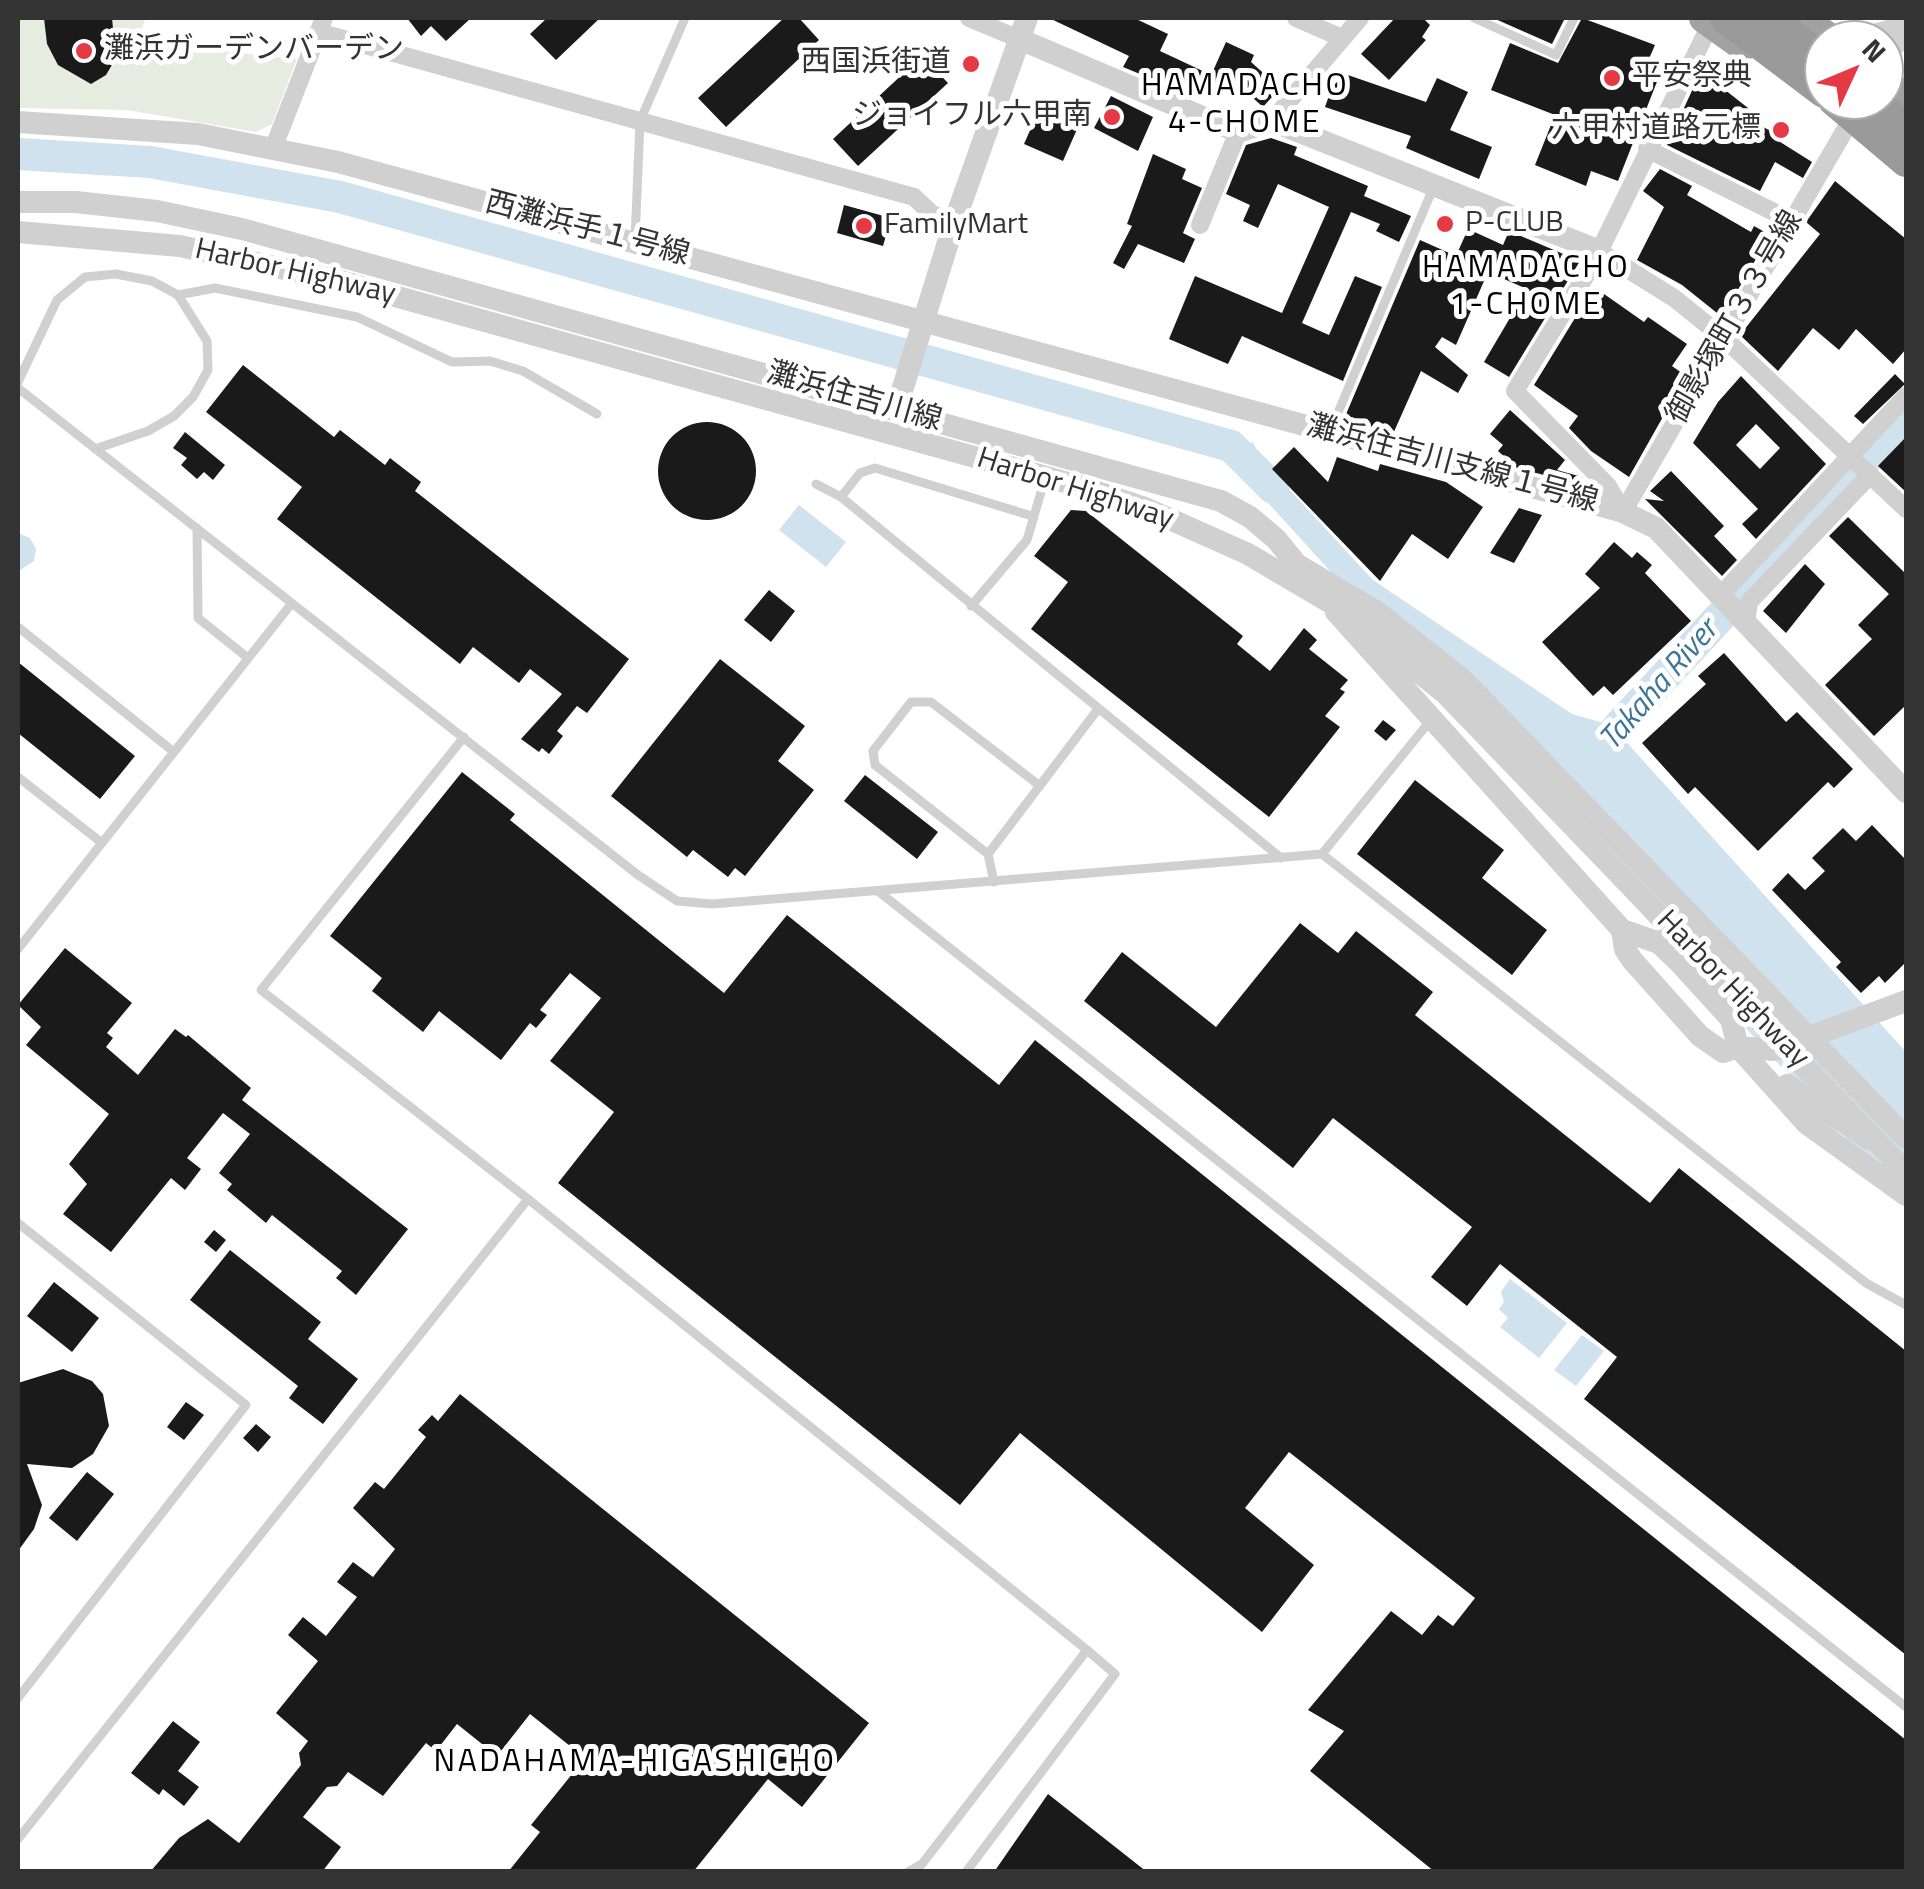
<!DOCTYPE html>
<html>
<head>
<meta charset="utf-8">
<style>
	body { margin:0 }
	#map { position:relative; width:1924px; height:1889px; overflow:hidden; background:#fff; font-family:"Titillium Web",sans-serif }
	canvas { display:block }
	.frame { position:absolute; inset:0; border:20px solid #333; pointer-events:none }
	.north { position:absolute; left:1804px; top:20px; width:100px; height:100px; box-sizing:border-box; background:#fff; border:2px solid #adadad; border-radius:50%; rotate:46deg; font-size:28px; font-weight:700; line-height:40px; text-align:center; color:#333 }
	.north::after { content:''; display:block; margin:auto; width:35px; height:45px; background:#e63946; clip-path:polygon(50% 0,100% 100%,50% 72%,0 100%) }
</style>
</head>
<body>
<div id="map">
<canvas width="1924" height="1889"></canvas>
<div class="frame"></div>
<div class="north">N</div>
</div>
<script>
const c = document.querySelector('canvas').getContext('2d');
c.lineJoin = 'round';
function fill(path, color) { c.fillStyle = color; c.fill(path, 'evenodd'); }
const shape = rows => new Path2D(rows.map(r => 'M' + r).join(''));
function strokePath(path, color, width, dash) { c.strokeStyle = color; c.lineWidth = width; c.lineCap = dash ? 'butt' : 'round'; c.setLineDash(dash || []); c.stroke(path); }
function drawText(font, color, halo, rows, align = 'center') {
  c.font = font + ' "Titillium Web","Noto Sans JP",sans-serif'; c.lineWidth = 10; c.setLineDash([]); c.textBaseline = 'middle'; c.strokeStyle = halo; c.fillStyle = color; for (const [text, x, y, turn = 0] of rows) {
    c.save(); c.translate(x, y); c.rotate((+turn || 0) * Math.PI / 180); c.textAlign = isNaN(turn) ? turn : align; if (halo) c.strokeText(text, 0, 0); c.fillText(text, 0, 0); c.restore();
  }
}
fill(shape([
	[18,18,146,18,136,42,297,59,272,124,256,132,127,110,18,108]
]), '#e6ecdf');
fill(shape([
	[1252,441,1262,460,1373,580,1572,714,1611,725,1906,1052,1906,1204,1239,471],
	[799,505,846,542,826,567,779,530],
	[18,533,30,538,36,549,34,561,19,571],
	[1510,1279,1567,1323,1539,1358,1500,1327,1508,1318,1499,1309,1504,1302,1501,1292],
	[1582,1335,1604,1351,1576,1386,1554,1370]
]), '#cfe2ee');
strokePath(shape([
	[18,154,150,162,340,197,1231,446,1273,488],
	[1597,759,1618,727,1906,416]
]), '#cfe2ee', 32);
fill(shape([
	[44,18,112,18,116,58,106,75,91,84,58,65,47,44],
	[407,18,471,18,446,41,431,26,421,36],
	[547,18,600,18,556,60,530,34],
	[784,18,799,18,819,40,726,127,698,98],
	[1049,18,1134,18,1168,34,1160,51,1207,73,1197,96,1165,81,1164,84,1123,67,1129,56],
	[1395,18,1423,18,1430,25,1422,37,1426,40,1389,80,1361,54],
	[1493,18,1565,18,1552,44],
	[1582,18,1655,45,1645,68,1660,74,1618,181,1591,171,1586,186,1535,165,1555,115,1491,90,1510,43,1558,63],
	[1226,42,1254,55,1251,62,1280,88,1263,107,1235,82,1230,92,1208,82],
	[922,56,948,83,858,166,833,139],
	[1701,71,1762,119,1759,125,1779,135,1777,140,1812,162,1803,178,1775,162,1760,191,1667,145],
	[1345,74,1426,102,1437,78,1468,92,1450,130,1492,147,1479,179,1406,148,1411,136,1325,107,1332,87],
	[1111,96,1153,117,1138,151,1094,128],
	[1043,101,1082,118,1063,161,1024,144],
	[1271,138,1297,147,1294,155,1368,186,1364,196,1411,216,1399,242,1376,231,1380,224,1351,212,1302,323,1329,335,1355,276,1382,287,1343,381,1242,336,1228,364,1169,339,1195,276,1282,313,1329,207,1278,184,1258,228,1243,221,1250,205,1226,194,1246,145],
	[1153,154,1186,169,1182,179,1202,188,1183,233,1195,239,1184,263,1138,244,1124,269,1113,263,1132,226,1127,224],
	[1660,169,1692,186,1687,195,1751,232,1754,226,1770,235,1722,317,1682,285,1637,260,1664,207,1643,191],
	[1835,181,1906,239,1906,349,1893,364,1856,329,1839,350,1813,328,1778,371,1740,335,1820,234,1806,222],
	[844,205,891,218,883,246,837,233],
	[1468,229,1503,245,1509,231,1580,261,1509,377,1484,362,1527,289,1488,272,1456,345,1442,337,1435,347,1468,375,1458,393,1421,371,1393,434,1344,419,1420,240,1456,256],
	[1594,287,1644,322,1648,317,1687,344,1672,366,1686,376,1629,477,1591,451,1569,428,1578,416,1534,385],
	[243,365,334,437,340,430,385,465,390,458,421,482,415,491,629,659,587,713,577,706,557,731,563,736,549,754,542,748,539,752,521,739,562,694,530,669,519,683,473,647,460,664,277,519,302,487,206,412],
	[1895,374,1905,384,1863,424,1854,416],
	[1741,376,1826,464,1756,539,1742,524,1758,509,1693,443,1718,402],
	[1756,424,1780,448,1760,469,1736,445],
	[1510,410,1565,460,1557,470,1582,477,1586,486,1517,468,1498,451,1503,445,1490,434],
	'658 471a49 49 0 1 1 98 0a49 49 0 1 1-98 0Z',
	[185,432,225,465,213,480,204,472,197,479,181,465,187,458,173,448],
	[1906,437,1906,492,1878,466],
	[1294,447,1328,482,1337,457,1378,471,1380,464,1446,482,1483,507,1448,559,1412,534,1380,581,1272,469],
	[1671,471,1724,526,1714,536,1737,560,1722,576,1645,499,1664,501,1650,491],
	[1519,508,1542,515,1514,563,1490,553],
	[1071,510,1086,511,1243,636,1237,644,1270,671,1304,628,1317,640,1309,649,1348,680,1340,689,1345,692,1325,716,1340,727,1269,817,1031,629,1068,582,1034,556],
	[1848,517,1906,574,1906,705,1874,736,1825,685,1872,639,1858,625,1889,594,1829,536],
	[1614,542,1632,558,1637,552,1652,565,1645,573,1691,621,1613,695,1604,686,1593,696,1542,642,1600,588,1585,574],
	[1805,564,1825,584,1786,633,1763,611],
	[769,590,795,611,771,642,744,620],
	[1724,653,1786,722,1797,712,1853,769,1834,788,1828,782,1758,851,1695,787,1688,794,1642,743,1706,684,1698,676],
	[720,659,805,726,778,761,814,790,745,876,735,868,728,877,693,850,687,857,611,796],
	[18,662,135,756,100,799,18,733],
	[1383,720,1396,730,1386,741,1374,731],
	[462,772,515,814,510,820,724,993,787,915,999,1085,1035,1040,1906,1740,1906,1872,1435,1872,1310,1771,1344,1731,1308,1710,1391,1611,1422,1635,1438,1615,1453,1626,1475,1598,1289,1452,1245,1508,1314,1565,1262,1632,1020,1433,960,1505,558,1183,614,1112,550,1061,601,998,570,973,540,1010,547,1015,536,1028,530,1023,501,1060,439,1011,423,1032,372,991,382,978,330,936],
	[865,775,938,832,917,859,844,801],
	[1415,780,1504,850,1482,878,1547,930,1512,975,1357,854],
	[1872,825,1906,860,1906,962,1885,983,1879,976,1861,993,1836,967,1841,962,1772,890,1788,873,1805,890,1825,871,1812,858,1843,828,1856,841],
	[1300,923,1338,953,1356,931,1433,992,1415,1015,1650,1203,1679,1168,1906,1351,1906,1655,1584,1399,1617,1357,1500,1264,1467,1306,1431,1277,1472,1227,1333,1118,1293,1168,1084,1001,1122,952,1216,1027],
	[65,948,132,1003,107,1033,113,1038,106,1047,138,1075,175,1029,186,1037,188,1035,251,1088,242,1100,408,1229,356,1295,336,1278,342,1271,272,1215,266,1223,227,1190,232,1184,219,1173,250,1134,223,1113,187,1158,201,1169,185,1190,171,1178,111,1252,63,1214,87,1184,69,1164,109,1114,26,1045,41,1027,18,1005],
	[214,1230,226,1240,216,1252,204,1242],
	[230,1250,321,1322,308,1339,358,1379,323,1424,289,1398,298,1386,190,1300],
	[54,1282,99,1318,72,1352,27,1316],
	[63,1369,92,1381,103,1394,109,1426,93,1454,72,1468,27,1464,42,1505,34,1529,18,1551,18,1383],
	[460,1394,869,1723,802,1807,768,1779,693,1872,508,1872,540,1832,531,1825,585,1758,530,1714,497,1756,457,1724,436,1751,426,1743,383,1796,348,1772,337,1786,327,1787,303,1817,341,1847,322,1872,150,1872,179,1838,208,1819,239,1843,301,1765,299,1753,308,1741,276,1713,318,1661,288,1635,303,1617,326,1636,357,1597,337,1582,353,1562,373,1577,395,1549,353,1508,375,1482,384,1489,426,1437,418,1430,432,1415,438,1421],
	[186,1402,204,1415,184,1440,167,1427],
	[256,1424,271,1437,258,1452,243,1438],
	[87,1472,114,1494,77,1541,49,1518],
	[173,1721,200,1742,178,1771,199,1787,184,1806,163,1789,159,1795,131,1773],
	[1048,1794,1147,1872,994,1872]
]), '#1a1a1a');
strokePath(shape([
	[1474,18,1556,55,1574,18],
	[635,240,640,121,685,18],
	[178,295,215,288,357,317,452,362,490,361,523,371,597,414],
	[18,382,57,300,85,277,116,274,152,281,178,295,207,341,208,370,193,397,174,416,148,431,95,449],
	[18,388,638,875,677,901,712,904,1322,854,1430,721],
	[1331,429,1434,186],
	[816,484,841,497,1281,858],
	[841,497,860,473,875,468,1032,516],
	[197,528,198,618,248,658],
	[971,606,1027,540,1041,492],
	[18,627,174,752],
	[464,737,261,990,528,1199,1087,1650,922,1864,908,1872],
	[18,777,102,843],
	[988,854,1098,709],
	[1322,854,1866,1283,1906,1305],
	[994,882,988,854,875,765,873,751,911,702,931,702,1040,786],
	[878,891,1906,1707],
	[18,949,292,603],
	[18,1223,246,1405,18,1698],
	[18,1839,528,1199],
	[966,1872,1115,1674,1087,1650]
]), '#d0d0d0', 9);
strokePath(shape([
	[969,18,1017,38],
	[1296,18,1342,38],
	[1711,23,1594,262,1515,391,1608,486,1623,512,1849,123],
	[318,32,914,197,932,214,954,223],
	[1272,121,1360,18],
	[273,149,324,18],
	[1647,149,1792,221],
	[1200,225,1238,132],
	[1597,250,1674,298,1725,339,1906,509],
	[1720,596,1906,396],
	[1746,623,1749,602,1870,475]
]), '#d0d0d0', 18);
strokePath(shape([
	[1826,35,1866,37,1906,26],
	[1017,38,1238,132,1272,121,1597,250],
	[1884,56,1906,32],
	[18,122,198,134,338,162,1623,512,1656,528,1906,792],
	[18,202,76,202,157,211,242,229,1221,501,1250,517,1276,539,1303,572],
	[896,410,954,223,1027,18],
	[1336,612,1622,930,1659,943,1680,963,1731,1019,1738,1047,1806,1123,1906,1195],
	[1622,930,1625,949,1632,960,1700,1036,1723,1052,1738,1047],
	[1738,1047,1774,1050,1906,1001],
	[1787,1085,1869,1139]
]), '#d0d0d0', 22);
strokePath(shape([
	[1704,18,1743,46],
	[1802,18,1832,40],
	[1884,80,1906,100]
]), '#a2a2a2', 30);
strokePath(shape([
	[1726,18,1824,92],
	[1770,18,1824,61],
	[1834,100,1906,161],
	[1873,100,1906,129]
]), '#9a9a9a', 32);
strokePath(shape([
	[18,232,180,246,344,282,1079,486,1145,508,1248,554,1336,606,1446,694,1906,1172],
	[1291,561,1377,612,1463,680,1906,1138]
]), '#d0d0d0', 22);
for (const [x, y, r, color] of [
	[84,51,10,"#e63946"],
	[971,64,10,"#e63946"],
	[1612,78,10,"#e63946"],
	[1112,117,10,"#e63946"],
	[1781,130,10,"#e63946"],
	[1445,224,10,"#e63946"],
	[864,226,10,"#e63946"]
]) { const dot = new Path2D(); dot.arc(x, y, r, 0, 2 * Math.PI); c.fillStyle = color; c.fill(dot); strokePath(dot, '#fff', 4); }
drawText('30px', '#333', '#fff', [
	["灘浜ガーデンバーデン",104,51],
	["西国浜街道",951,64,"right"],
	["平安祭典",1632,78],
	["ジョイフル六甲南",1092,117,"right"],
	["六甲村道路元標",1761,130,"right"],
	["P-CLUB",1465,224],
	["FamilyMart",884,226]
], 'left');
drawText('30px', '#333', '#fff', [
	["西灘浜手１号線",587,230,15],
	["Harbor Highway",295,273,13],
	["御影塚町３３号線",1736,318,-60],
	["灘浜住吉川線",854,398,16],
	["灘浜住吉川支線１号線",1452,465,15],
	["Harbor Highway",1075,490,18],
	["Harbor Highway",1732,990,46]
]);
c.letterSpacing = '2.5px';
drawText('32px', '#000', '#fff', [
	["HAMADACHO",1245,87],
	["4-CHOME",1245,124],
	["HAMADACHO",1526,269],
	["1-CHOME",1526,306],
	["NADAHAMA-HIGASHICHO",635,1763]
]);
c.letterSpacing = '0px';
drawText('italic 32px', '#3f7597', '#fff', [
	["Takaha River",1660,686,-49]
]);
</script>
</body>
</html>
